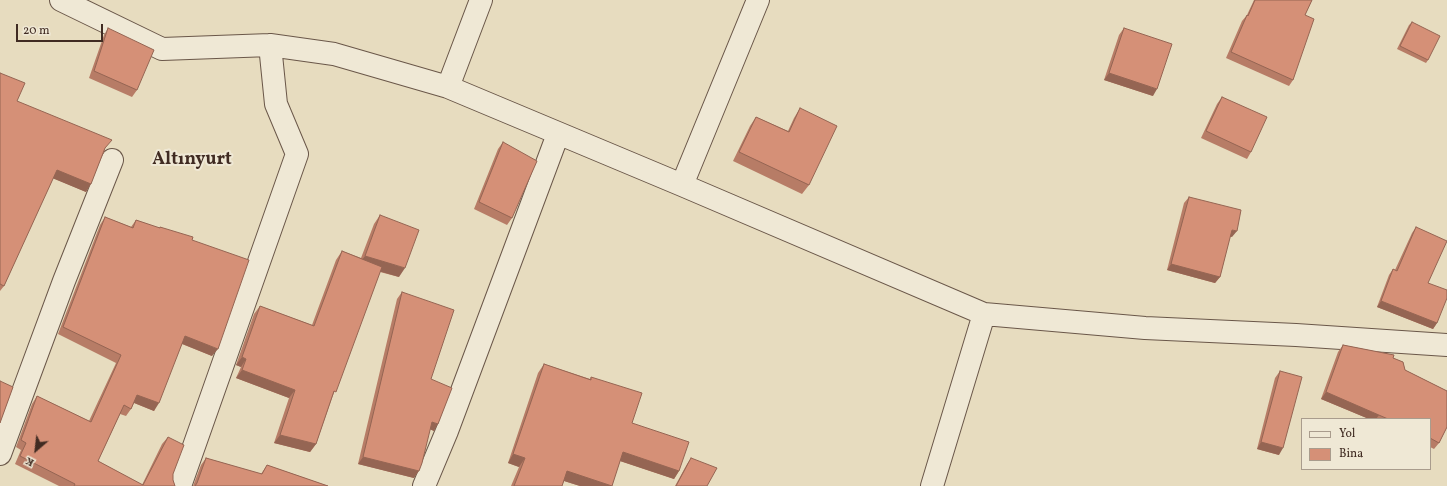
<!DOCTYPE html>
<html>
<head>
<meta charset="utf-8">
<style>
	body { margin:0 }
	#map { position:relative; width:1447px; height:486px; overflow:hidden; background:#e7dcbf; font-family:Vollkorn,serif }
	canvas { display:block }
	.legend { position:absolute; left:1301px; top:418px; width:130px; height:52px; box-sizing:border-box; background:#efe8d5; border:1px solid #a99c8d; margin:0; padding:5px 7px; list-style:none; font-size:12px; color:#402b22 }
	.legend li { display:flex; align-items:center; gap:8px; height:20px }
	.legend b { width:20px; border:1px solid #a99c8d }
	.north { position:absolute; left:16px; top:430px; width:40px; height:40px; -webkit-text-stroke:3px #efe8d5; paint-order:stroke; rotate:208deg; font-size:11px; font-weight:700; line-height:16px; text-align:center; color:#402b22 }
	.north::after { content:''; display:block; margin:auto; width:14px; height:18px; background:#402b22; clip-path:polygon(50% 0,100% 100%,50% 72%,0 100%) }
	.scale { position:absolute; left:16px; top:24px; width:87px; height:18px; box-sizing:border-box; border:2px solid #402b22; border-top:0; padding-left:5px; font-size:12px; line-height:14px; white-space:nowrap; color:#402b22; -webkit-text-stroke:3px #efe8d5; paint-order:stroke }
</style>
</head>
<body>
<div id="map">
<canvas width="1447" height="486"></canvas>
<ul class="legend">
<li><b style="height:5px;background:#efe8d5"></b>Yol</li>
<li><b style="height:11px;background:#d59077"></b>Bina</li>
</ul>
<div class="north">K</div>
<div class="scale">20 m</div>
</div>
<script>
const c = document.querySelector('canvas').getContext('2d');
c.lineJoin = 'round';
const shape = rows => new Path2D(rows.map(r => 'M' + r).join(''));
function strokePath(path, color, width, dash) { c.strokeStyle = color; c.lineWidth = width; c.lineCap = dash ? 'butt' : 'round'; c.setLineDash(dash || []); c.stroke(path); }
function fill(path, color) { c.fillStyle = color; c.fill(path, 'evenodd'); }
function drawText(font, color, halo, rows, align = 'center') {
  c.font = font + ' Vollkorn,serif'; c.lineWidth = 4; c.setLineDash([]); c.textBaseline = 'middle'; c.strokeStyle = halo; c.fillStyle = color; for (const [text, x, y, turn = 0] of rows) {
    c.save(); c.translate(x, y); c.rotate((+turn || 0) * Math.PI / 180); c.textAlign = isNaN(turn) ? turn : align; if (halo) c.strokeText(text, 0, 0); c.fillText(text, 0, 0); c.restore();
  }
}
const minor = shape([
	[61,0,162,49,270,45,334,54,448,87,682,185,984,314,1145,328,1296,335,1447,345],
	[448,87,481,0],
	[682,185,758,0],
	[0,454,64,281,112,160],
	[180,486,297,154,276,104,270,45],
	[424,486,447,431,558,134],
	[932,486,984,314]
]);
strokePath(minor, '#6a5749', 24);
strokePath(minor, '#efe8d5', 22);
fill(shape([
	[1254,0,1312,0,1305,15,1293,80,1289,86,1226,58,1242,21,1247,15],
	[1412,22,1428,60,1426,63,1397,49,1409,25],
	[108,28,137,90,132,97,89,78,104,35],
	[1124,28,1153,96,1104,80,1119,35],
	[0,73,17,101,105,150,86,192,53,178,4,286,0,291],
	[1222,97,1251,152,1247,159,1201,138,1217,104],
	[800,108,809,185,802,194,733,161,750,126,756,117,788,131,794,118],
	[503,142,512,218,507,225,474,209,498,149],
	[1189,197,1232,237,1230,237,1220,277,1215,283,1167,270,1184,203],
	[380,215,399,277,380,272,332,398,316,444,310,452,274,443,289,398,236,378,241,367,236,365,254,314,260,306,312,325,336,260,342,251,361,258,374,224],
	[105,217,131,227,136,220,159,228,160,227,192,240,212,356,182,344,154,411,134,403,131,409,126,416,120,414,98,461,142,485,162,444,168,437,173,474,173,480,175,486,59,486,15,464,21,450,16,447,32,404,37,396,89,421,116,363,58,334,100,225],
	[1416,227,1437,323,1433,329,1377,307,1389,275,1393,269,1395,270,1412,233],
	[402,292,431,379,434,431,430,429,414,478,358,464,397,299],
	[1343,345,1394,355,1393,358,1403,362,1405,370,1447,391,1447,427,1439,443,1434,449,1430,447,1430,419,1369,419,1321,399,1338,352],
	[544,364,590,379,591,377,632,423,679,471,674,479,620,461,612,486,580,486,564,481,562,486,511,486,519,467,508,463,538,373],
	[1280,371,1279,455,1257,449,1275,378],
	[206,458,261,474,267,465,328,486,193,486,201,465],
	[691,458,707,486,675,486,687,464]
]), '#b77c66');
fill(shape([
	[1109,73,1157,89,1153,96,1104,80],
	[57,170,91,184,86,192,52,178],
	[1232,230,1237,231,1232,237,1228,236],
	[365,256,405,268,399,277,358,265],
	[1171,264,1220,277,1215,283,1167,270],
	[1381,301,1437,323,1433,329,1377,307],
	[185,336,218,349,212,356,180,343],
	[242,357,246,359,241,367,236,365],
	[242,370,295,390,289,398,236,378],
	[1326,392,1379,415,1376,419,1369,419,1321,399],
	[137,395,159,403,154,411,132,402],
	[432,422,438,424,434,431,427,428],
	[280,435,316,444,310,452,274,443],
	[1261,442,1283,448,1279,455,1257,449],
	[623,452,679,471,674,479,617,460],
	[513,454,525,458,519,467,508,463],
	[363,457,419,471,414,478,358,464],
	[567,471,612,486,580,486,561,480]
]), '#956553');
const building = shape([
	[1255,0,1312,0,1305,15,1314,19,1293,80,1231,52,1247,15,1248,16,1255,0],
	[1412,22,1440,36,1428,60,1400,46,1412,22],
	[108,28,154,50,137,90,94,71,108,28],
	[1124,28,1172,44,1157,89,1109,73,1124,28],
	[0,73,25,83,17,101,112,140,105,148,91,184,57,170,4,286,0,284,0,73],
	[1222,97,1267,117,1251,152,1206,131,1222,97],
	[800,108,837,126,809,185,739,152,756,117,789,132,800,108],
	[503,142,537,161,512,218,479,202,503,142],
	[1189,197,1241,210,1237,231,1232,230,1220,277,1171,264,1189,197],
	[380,215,419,230,405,268,365,256,380,215],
	[105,217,133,228,136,220,160,228,160,227,193,237,192,240,249,260,218,349,185,336,159,403,137,395,131,409,124,405,98,461,143,485,168,437,184,445,173,474,173,480,175,486,74,486,75,484,20,456,26,443,21,440,37,396,91,422,121,355,63,327,105,217],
	[1416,227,1447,241,1428,283,1447,290,1447,298,1437,323,1381,301,1393,269,1397,271,1416,227],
	[342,251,382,267,336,392,334,391,316,444,280,435,295,390,242,370,246,359,242,357,260,306,314,326,342,251],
	[402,292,454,310,431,379,452,388,438,424,432,422,422,463,419,471,363,457,402,292],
	[1343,345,1394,355,1393,358,1403,362,1405,370,1447,391,1447,427,1439,443,1430,438,1430,419,1388,419,1326,392,1343,345],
	[544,364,591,380,591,377,642,393,632,423,689,442,679,471,623,452,612,486,567,471,562,486,514,486,525,458,513,454,544,364],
	[1280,371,1302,377,1283,448,1261,442,1280,371],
	[0,381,13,387,0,423,0,381],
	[206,458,262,474,267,465,328,486,195,486,197,483,206,458],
	[691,458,717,468,707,486,676,486,691,458]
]);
fill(building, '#d59077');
strokePath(building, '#956553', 1);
drawText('bold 18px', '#402b22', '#efe8d5', [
	["Altınyurt",192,161]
]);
</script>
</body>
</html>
